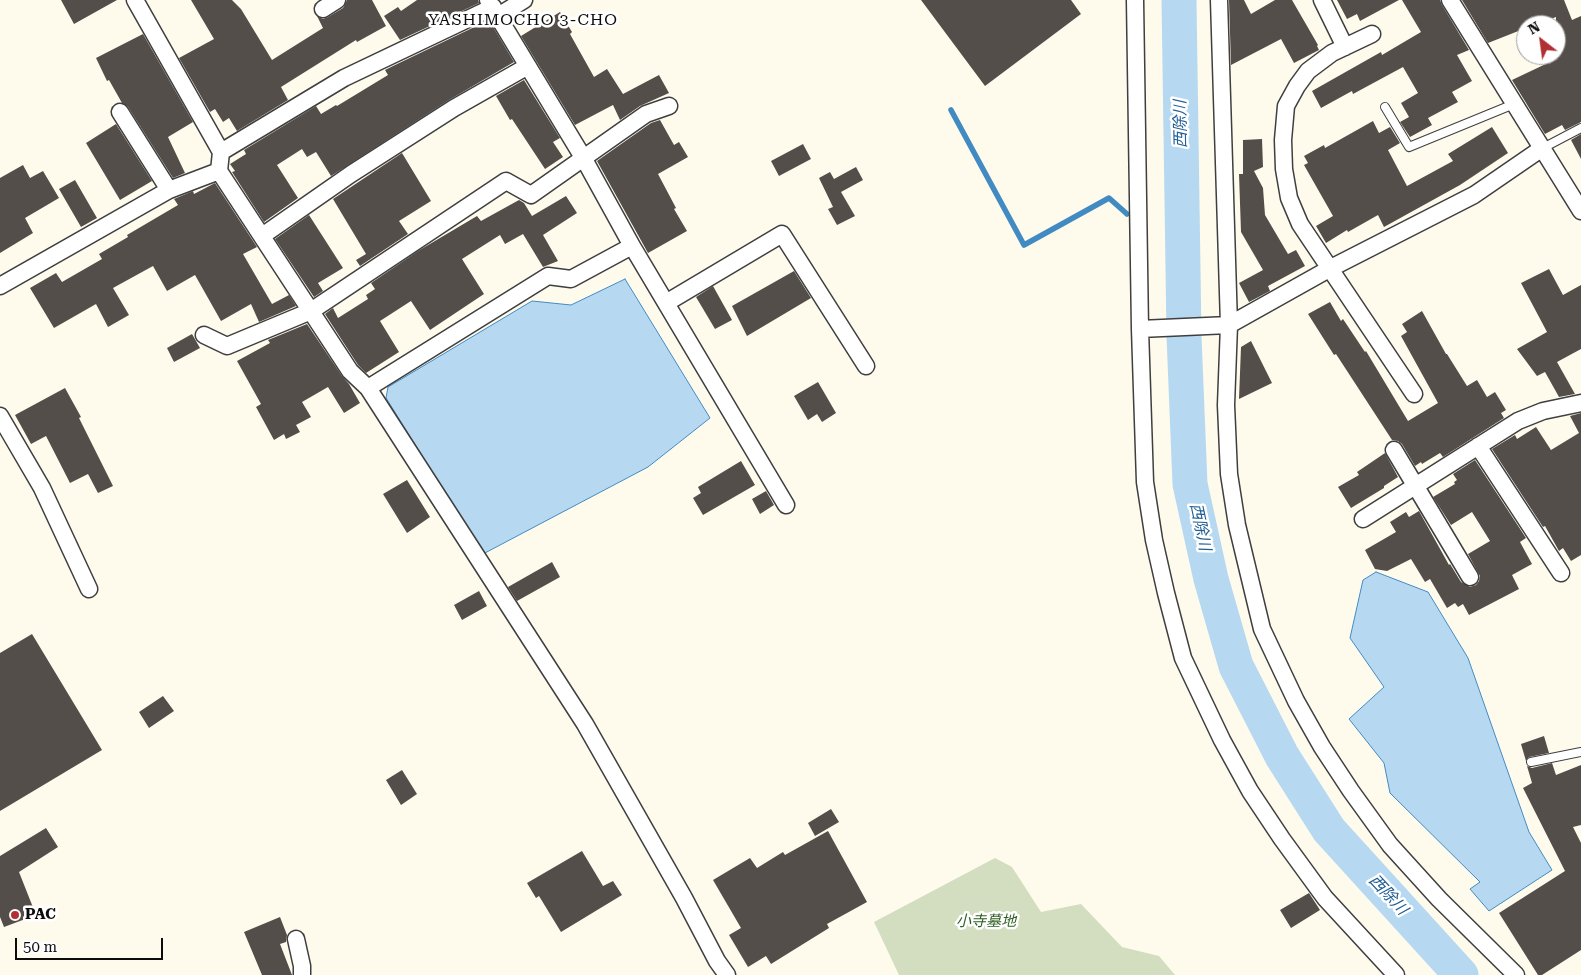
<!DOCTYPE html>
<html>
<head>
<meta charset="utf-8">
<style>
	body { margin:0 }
	#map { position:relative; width:1581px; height:975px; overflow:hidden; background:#fefbed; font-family:"Roboto Serif",serif }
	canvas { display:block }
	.north { position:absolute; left:1516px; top:15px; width:50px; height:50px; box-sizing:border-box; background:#fff; border:1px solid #9e9e9e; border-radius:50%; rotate:330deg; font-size:14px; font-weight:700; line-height:20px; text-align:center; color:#0c0c0c }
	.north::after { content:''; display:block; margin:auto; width:18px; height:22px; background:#b12f32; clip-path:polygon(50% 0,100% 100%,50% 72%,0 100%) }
	.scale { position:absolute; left:15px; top:938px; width:148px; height:22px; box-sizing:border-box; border:2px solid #0c0c0c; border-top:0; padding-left:6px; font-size:15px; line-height:18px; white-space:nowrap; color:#0c0c0c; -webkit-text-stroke:4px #fff; paint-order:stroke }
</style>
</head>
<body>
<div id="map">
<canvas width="1581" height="975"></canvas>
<div class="north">N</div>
<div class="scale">50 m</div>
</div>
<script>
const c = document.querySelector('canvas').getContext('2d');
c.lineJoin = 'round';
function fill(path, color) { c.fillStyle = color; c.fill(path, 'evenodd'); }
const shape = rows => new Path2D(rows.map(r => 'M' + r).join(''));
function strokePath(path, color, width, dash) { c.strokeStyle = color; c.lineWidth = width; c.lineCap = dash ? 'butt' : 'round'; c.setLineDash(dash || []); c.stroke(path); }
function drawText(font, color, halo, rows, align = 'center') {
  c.font = font + ' "Roboto Serif","Noto Sans JP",serif'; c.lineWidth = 5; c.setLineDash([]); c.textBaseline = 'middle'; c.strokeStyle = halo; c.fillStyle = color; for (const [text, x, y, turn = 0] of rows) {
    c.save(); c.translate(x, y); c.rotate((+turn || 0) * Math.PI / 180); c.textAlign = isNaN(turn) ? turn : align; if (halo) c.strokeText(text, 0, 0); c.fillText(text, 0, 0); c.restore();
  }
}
fill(shape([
	[995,858,1012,867,1041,912,1081,904,1122,947,1159,956,1175,975,899,975,874,922]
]), '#d3dec0');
const water = shape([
	[625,279,710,418,648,467,483,554,386,398,388,387,532,301,571,305,625,279],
	[1376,572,1428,592,1468,658,1529,832,1552,870,1489,911,1470,889,1480,882,1390,793,1384,763,1349,719,1384,687,1350,638,1363,580,1376,572]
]);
fill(water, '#b6d9f1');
strokePath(water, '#428bc2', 1);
strokePath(shape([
	[951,110,1024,245,1109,198,1127,214]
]), '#428bc2', 5.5);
strokePath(shape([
	[1179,0,1184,336,1190,484,1211,579,1236,666,1282,756,1329,830,1461,975]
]), '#b6d9f1', 35);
fill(shape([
	[61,0,117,0,74,24],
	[191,0,232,0,241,9,272,60,323,28,317,16,323,19,328,17,343,8,347,0,372,0,386,26,357,42,356,40,281,87,288,100,237,131,229,118,223,122,215,109,210,112,179,58,214,39],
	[417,0,478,0,479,3,400,40,384,16,398,7,401,11],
	[921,0,1071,0,1081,14,985,86],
	[1229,0,1244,0,1251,14,1275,0,1292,0,1318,45,1317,46,1319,50,1294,63,1281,39,1231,65],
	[1337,0,1399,0,1360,21,1357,14,1347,19],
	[1402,0,1440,0,1442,5,1469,50,1457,55,1472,81,1452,92,1458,102,1428,118,1432,125,1410,137,1400,122,1409,117,1401,103,1418,93,1403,67,1353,94,1352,91,1321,108,1312,91,1381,52,1382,55,1421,32],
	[1462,0,1564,0,1572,20,1581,16,1581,122,1565,130,1562,125,1545,134,1512,80,1552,61,1550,58,1556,55,1556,17,1535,25,1526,25,1526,28,1488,43],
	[560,12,572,32,570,34,594,77,607,69,623,94,659,75,669,93,640,106,620,120,613,105,575,125,521,36],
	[489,20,514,62,449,100,331,176,316,152,307,157,302,149,277,165,298,198,264,222,232,172,235,171,230,164,246,154,244,150,316,106,321,114,336,105,337,106,388,75,385,70,393,66],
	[143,34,193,122,168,137,185,173,173,178,128,107,122,103,109,80,107,81,96,58],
	[524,80,560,138,553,142,563,157,545,169,512,119,510,120,496,96],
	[660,120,674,145,679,142,688,157,658,174,676,208,674,209,687,231,648,253,597,161,651,123],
	[1373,121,1379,133,1390,127,1400,143,1388,150,1407,186,1453,161,1448,154,1492,127,1508,153,1460,185,1384,227,1378,215,1348,232,1347,230,1326,243,1316,226,1333,216,1304,165,1308,163,1304,156,1324,145,1325,148],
	[116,124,152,181,120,200,86,143],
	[1581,134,1581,159,1571,140],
	[1262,139,1263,167,1254,171,1263,188,1265,215,1288,254,1296,250,1305,266,1268,286,1270,291,1249,302,1239,283,1263,270,1241,232,1239,174,1243,174,1243,140],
	[803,144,811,159,779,176,771,161],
	[402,153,431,201,399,221,408,234,360,266,356,260,366,254,333,199],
	[23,165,30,178,43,171,59,198,25,218,33,233,0,253,0,178],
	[856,167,863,180,841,192,855,216,837,225,828,209,833,207,819,178,830,172,834,179],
	[75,180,97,218,81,227,59,189],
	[215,183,257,247,243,254,272,304,289,295,296,306,259,322,251,304,221,321,195,275,167,291,153,266,113,288,129,315,108,327,96,304,54,328,30,288,56,273,62,282,102,259,99,254,128,237,127,235,178,205,174,199,193,191,194,194],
	[566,196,577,213,543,235,558,261,543,267,523,234,505,244,500,235,462,259,484,294,430,330,411,301,380,321,399,352,366,373,358,365,325,314,333,308,338,318,368,299,366,295,375,289,371,283,418,251,477,216,481,221,519,200,524,203,532,216],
	[309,215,343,268,318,283,323,291,314,297,275,239],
	[1549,269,1563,295,1581,285,1581,349,1557,362,1575,394,1559,397,1545,372,1537,376,1517,349,1547,332,1521,283],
	[794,271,811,298,747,336,732,306],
	[713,286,732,320,715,329,696,297],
	[1330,302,1341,321,1343,319,1365,352,1366,351,1408,421,1438,403,1401,336,1407,332,1402,324,1422,311,1446,354,1447,354,1467,386,1477,380,1487,397,1495,392,1506,410,1501,413,1504,418,1443,457,1440,453,1422,464,1421,462,1415,466,1402,444,1398,441,1392,440,1336,354,1334,355,1308,314],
	[307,324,342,376,349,384,360,403,344,413,328,387,302,402,311,417,296,425,300,432,286,439,284,434,274,440,256,407,261,404,237,361,270,343,268,340],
	[192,334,200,348,174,362,167,348],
	[1251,341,1272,383,1239,399,1241,347],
	[818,382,836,413,822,422,817,414,808,420,794,396],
	[65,388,81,417,79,418,113,486,98,493,88,474,70,483,46,436,31,444,15,415],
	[1581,413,1581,555,1571,561,1563,548,1559,551,1545,526,1543,527,1492,449,1515,435,1517,439,1536,427,1551,450,1579,433,1570,416],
	[1385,453,1398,477,1384,486,1384,488,1351,508,1338,487,1359,475,1357,472],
	[1475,460,1526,538,1520,542,1532,564,1512,575,1519,589,1469,615,1463,604,1458,607,1455,603,1447,608,1430,579,1425,582,1411,559,1387,571,1375,569,1365,550,1396,532,1390,522,1406,512,1409,517,1419,511,1449,565,1450,564,1461,582,1470,587,1476,585,1479,581,1480,576,1468,554,1490,541,1472,512,1451,525,1433,497,1455,484,1454,482,1457,480,1453,474],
	[741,461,755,485,703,515,693,498,701,493,698,487],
	[407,480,430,517,407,533,383,494],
	[766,491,774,505,760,514,752,499],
	[552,562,560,577,517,601,508,587],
	[479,591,487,606,462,620,454,605],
	[32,634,102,750,0,811,0,653],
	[163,696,174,711,149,728,139,712],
	[1544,736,1549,753,1529,757,1526,761,1521,744],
	[1552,763,1556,775,1581,765,1581,825,1573,827,1581,843,1581,950,1542,975,1538,975,1499,913,1565,871,1523,788,1532,783,1527,766,1532,768],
	[402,770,417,794,401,805,386,780],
	[831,809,839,822,815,836,808,823],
	[46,828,58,847,19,872,36,915,4,927,0,917,0,856],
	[828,831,867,902,827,924,829,928,771,964,766,956,748,967,729,935,741,928,713,880,750,858,757,868,783,852,785,855],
	[582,851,603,886,613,881,622,895,561,932,539,896,536,898,527,883],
	[1309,893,1320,910,1291,928,1280,910],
	[280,917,287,935,286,942,280,944,292,975,262,975,244,932]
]), '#544e4a');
const lane = shape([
	[1385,107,1409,147,1514,104],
	[1541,149,1581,128],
	[1531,762,1581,752]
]);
const street = shape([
	[135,0,221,152,219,171,350,371,368,388,585,724,684,898,717,961,727,975],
	[1135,0,1140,329,1145,482,1154,540,1166,593,1183,658,1222,740,1250,791,1282,839,1325,898,1396,975],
	[1219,0,1229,325,1226,405,1229,474,1237,525,1262,629,1296,701,1322,747,1351,791,1390,845,1439,899,1516,975],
	[1322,0,1345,47],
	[1450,0,1581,211],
	[323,9,337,0],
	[498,16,524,0],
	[1372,34,1332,53,1308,71,1297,86,1286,106,1283,140,1284,169,1289,198,1300,224,1414,394],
	[120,112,169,190],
	[221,152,344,78,493,7],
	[262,236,351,174,454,108,528,66],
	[632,246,786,505],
	[0,286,169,190,219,171],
	[666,303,782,234,866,366],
	[1140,329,1229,325,1329,269,1474,195,1541,149],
	[204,335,227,346,311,311,506,181,531,195,646,114,669,106],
	[368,388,548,276,571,279,632,246,584,159,488,0],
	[0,416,42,488,89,589],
	[1478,446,1561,573],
	[1394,450,1470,577],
	[1363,519,1518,421,1543,411,1581,403],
	[296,939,302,966,302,975]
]);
strokePath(lane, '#3f3f3f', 10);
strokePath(street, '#3f3f3f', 19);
strokePath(lane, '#fff', 8);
strokePath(street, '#fff', 16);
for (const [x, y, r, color] of [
	[15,915,5,"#b12f32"]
]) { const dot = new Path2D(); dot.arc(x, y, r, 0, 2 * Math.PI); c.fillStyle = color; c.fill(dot); strokePath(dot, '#fff', 2); }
drawText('bold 15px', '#0c0c0c', '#fff', [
	["PAC",25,915]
], 'left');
drawText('italic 15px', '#2d5f22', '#fff', [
	["小寺墓地",986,922]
]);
c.letterSpacing = '1px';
drawText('16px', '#0c0c0c', '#fff', [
	["YASHIMOCHO 3-CHO",523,20]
]);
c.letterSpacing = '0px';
drawText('italic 16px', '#205e94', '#fff', [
	["西除川",1181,124,-91],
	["西除川",1200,527,78],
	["西除川",1388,895,47]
]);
</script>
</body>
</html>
